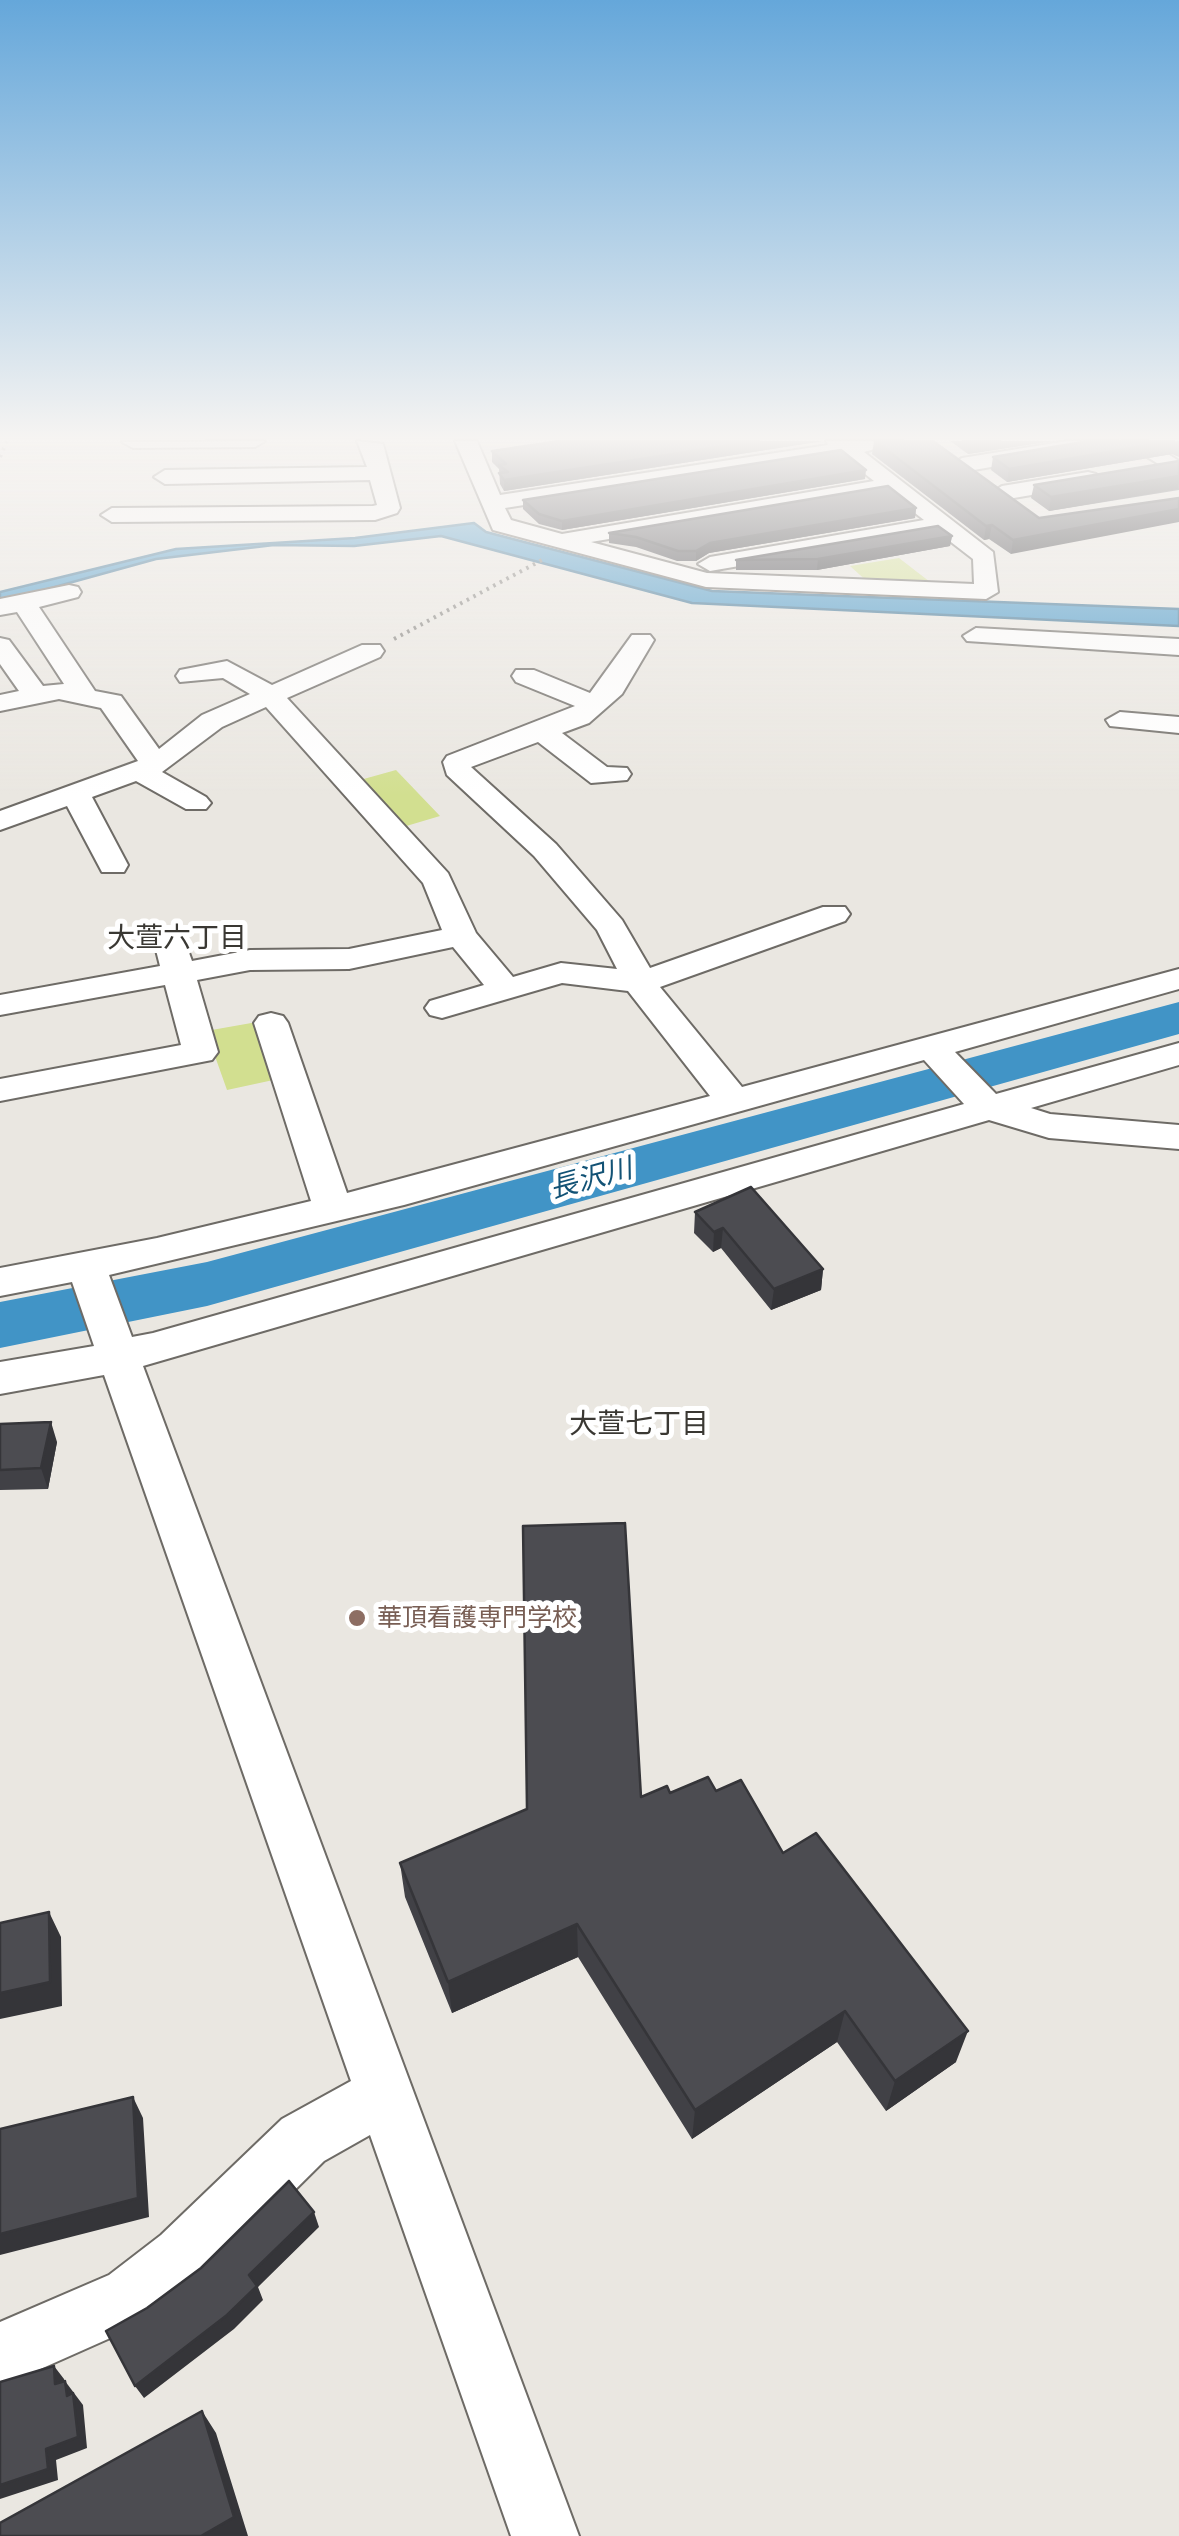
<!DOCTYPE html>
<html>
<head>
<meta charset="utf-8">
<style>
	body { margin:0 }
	canvas { display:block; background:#eae7e1 }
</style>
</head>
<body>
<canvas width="1179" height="2536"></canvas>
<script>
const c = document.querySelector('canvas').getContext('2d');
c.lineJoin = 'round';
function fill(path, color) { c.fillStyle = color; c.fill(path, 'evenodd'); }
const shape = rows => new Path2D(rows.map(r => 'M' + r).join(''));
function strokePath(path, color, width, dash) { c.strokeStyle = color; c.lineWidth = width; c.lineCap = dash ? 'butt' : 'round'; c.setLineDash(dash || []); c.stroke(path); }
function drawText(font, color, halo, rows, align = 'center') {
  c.font = font + ' Inter,"Noto Sans JP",sans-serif'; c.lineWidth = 10; c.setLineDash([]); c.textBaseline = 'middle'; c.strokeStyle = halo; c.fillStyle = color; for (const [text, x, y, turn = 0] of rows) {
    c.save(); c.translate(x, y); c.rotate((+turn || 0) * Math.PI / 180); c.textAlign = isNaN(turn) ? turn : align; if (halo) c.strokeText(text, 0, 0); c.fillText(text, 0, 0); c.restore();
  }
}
fill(shape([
	[899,558,934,585,870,584,850,566],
	[396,770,440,816,403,827,360,780],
	[257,1022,278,1079,227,1090,206,1031]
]), '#d2df90');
const water = shape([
	[474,523,486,532,712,591,1179,609,1179,626,692,603,441,536,354,546,274,545,156,559,0,602,0,592,176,549,355,538,474,523]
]);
fill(water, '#4194c6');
strokePath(water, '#366f92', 2.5);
fill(shape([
	[1179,1002,1179,1034,207,1306,0,1348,0,1302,207,1262,1179,1002]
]), '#4194c6');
const minor = shape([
	[265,441,255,447,133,448,122,442,265,441],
	[357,441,383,444,400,508,397,513,375,520,112,522,101,515,112,508,373,506,377,505,370,480,165,484,154,477,165,470,367,467,357,441],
	[455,441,477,441,500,495,828,445,826,441,903,441,864,452,993,552,998,592,986,599,706,587,493,530,455,441],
	[841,455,874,481,562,534,511,520,505,508,841,455],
	[888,492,924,520,710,557,698,564,710,571,938,532,973,559,974,584,707,573,591,542,888,492],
	[1067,441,1118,441,1108,447,962,472,951,465,962,458,1067,441],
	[1122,441,1147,441,1179,461,1179,477,1122,441],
	[1088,472,1096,474,1096,484,1002,500,991,493,1002,486,1088,472],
	[69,585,78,587,81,592,78,597,39,607,95,691,121,696,159,749,202,715,250,694,223,678,180,682,176,676,180,670,227,661,272,685,362,645,380,645,384,651,380,657,287,698,448,873,476,933,513,977,561,963,617,969,597,930,534,856,447,775,443,762,447,756,575,706,516,682,512,676,516,670,534,670,590,693,632,635,650,635,654,640,622,694,589,723,562,733,607,767,627,768,631,774,627,780,591,783,538,742,471,767,556,844,622,920,650,968,823,907,845,907,850,914,845,921,660,987,742,1087,1179,969,1179,989,955,1052,996,1094,1179,1043,1179,1065,1031,1108,1050,1114,1179,1125,1179,1149,1049,1138,989,1120,143,1366,579,2536,511,2536,370,2135,324,2161,205,2279,153,2319,0,2387,0,2322,109,2275,161,2235,282,2119,351,2081,104,1375,0,1394,0,1362,94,1346,72,1282,0,1296,0,1268,157,1238,311,1201,254,1023,259,1016,271,1013,283,1016,288,1023,347,1193,710,1096,628,991,562,983,442,1018,430,1015,425,1008,430,1001,484,985,453,947,349,969,250,970,197,980,218,1052,212,1060,0,1101,0,1079,181,1045,165,985,0,1015,0,995,160,966,153,938,157,931,181,931,192,961,250,950,349,949,442,930,423,883,266,707,222,727,162,772,206,797,211,803,206,809,186,809,136,781,92,797,128,865,124,872,102,872,67,806,0,830,0,811,138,761,101,708,59,699,0,711,0,695,19,691,0,664,0,638,9,640,43,686,64,684,17,612,0,615,0,599,69,585],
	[924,1060,964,1104,153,1333,132,1337,109,1275,404,1205,924,1060],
	[976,628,1179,639,1179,655,967,641,963,636,976,628],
	[1120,712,1179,717,1179,733,1110,726,1106,720,1120,712]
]);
strokePath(minor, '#6e6b66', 4);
strokePath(shape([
	[0,457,7,441],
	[394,639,542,560]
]), '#82807c', 4, [2.5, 5]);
fill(minor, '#fff');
fill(shape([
	[559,441,823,441,504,491,500,484,499,469,492,462,492,451],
	[874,441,1039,518,1011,554,989,539,984,540,872,454],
	[950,441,1053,441,968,454],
	[1179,441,1179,457,1172,454,1007,482,991,470,993,457],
	[1179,461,1179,490,1049,511,1031,498,1034,485],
	[865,479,562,530,539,524,523,509,523,500],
	[916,508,915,518,709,553,696,561,677,561,636,547,609,543,609,533],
	[952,536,950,546,817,570,736,570,736,560],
	[695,1212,823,1269,821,1290,771,1310,721,1248,713,1252,694,1233],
	[0,1424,57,1442,48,1489,0,1490],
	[716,1791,783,1853,956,2062,886,2111,837,2042,692,2139,578,1957,452,2013,405,1897,400,1863,641,1797,670,1793]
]), '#414146');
fill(shape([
	[759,441,823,441,504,491,504,480],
	[1000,441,1053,441,968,454,969,446],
	[1175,441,1172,454,1007,482,1009,469],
	[866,470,865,479,562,530,562,521],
	[1179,476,1178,489,1049,511,1051,497],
	[916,508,915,518,709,553,696,561,696,551,710,543],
	[1179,509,1179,522,1011,554,1013,540],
	[992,525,989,539,984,540,986,526],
	[952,536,950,546,817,570,818,559],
	[723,1228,721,1248,713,1252,714,1232],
	[823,1269,821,1290,771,1310,774,1289],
	[51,1422,57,1442,48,1489,41,1468],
	[49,1912,61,1937,62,2006,0,2019,0,1993],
	[577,1924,578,1957,452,2013,448,1982],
	[845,2011,837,2042,692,2139,695,2110],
	[968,2031,956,2062,886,2111,895,2081],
	[133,2097,143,2118,149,2217,0,2255,0,2234],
	[314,2212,319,2227,258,2287,263,2300,234,2329,144,2398,135,2386],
	[54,2366,64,2379,65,2397,55,2384],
	[65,2381,83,2405,87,2448,56,2460,58,2480,0,2499,0,2485,46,2449,67,2396],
	[202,2411,216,2433,248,2536,201,2536]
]), '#353539');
const building = shape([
	[559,441,759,441,504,480,499,473,508,472,499,465,506,464,492,451,559,441],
	[875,441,933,441,1039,518,1179,498,1179,509,1013,540,992,525,986,526,875,441],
	[963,441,1000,441,969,446,963,441],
	[1089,441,1174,441,1009,469,993,457,1089,441],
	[841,450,866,470,562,521,539,514,523,500,841,450],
	[1179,461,1179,476,1051,497,1034,485,1179,461],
	[888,486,916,508,710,543,696,551,678,551,636,537,609,533,888,486],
	[938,526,952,536,818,559,736,560,938,526],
	[751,1187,823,1269,774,1289,723,1228,714,1232,695,1212,751,1187],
	[51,1422,41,1468,0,1470,0,1424,51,1422],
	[625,1523,641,1797,667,1786,670,1793,708,1777,716,1791,741,1780,783,1853,816,1833,968,2031,895,2081,845,2011,695,2110,577,1924,448,1982,400,1863,527,1809,523,1526,625,1523],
	[49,1912,50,1982,0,1993,0,1923,49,1912],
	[133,2097,138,2198,0,2234,0,2129,133,2097],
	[289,2181,314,2212,249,2275,257,2286,227,2315,135,2386,106,2331,147,2308,201,2268,289,2181],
	[54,2366,55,2384,65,2381,67,2396,73,2393,78,2437,46,2449,48,2469,0,2485,0,2382,54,2366],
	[202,2411,234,2517,201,2536,0,2536,0,2523,202,2411]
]);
fill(building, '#4c4c51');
strokePath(building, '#353539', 2.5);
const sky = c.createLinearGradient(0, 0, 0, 796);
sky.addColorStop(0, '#65a7da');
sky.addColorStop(0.55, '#f6f4f2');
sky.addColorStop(1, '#f6f4f200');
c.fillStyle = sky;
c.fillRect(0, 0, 1179, 796);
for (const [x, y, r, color] of [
	[357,1618,10,"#8d6e63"]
]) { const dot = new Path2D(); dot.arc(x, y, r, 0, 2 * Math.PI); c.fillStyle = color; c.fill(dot); strokePath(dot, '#fff', 4); }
drawText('25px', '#785e54', '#fff', [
	["華頂看護専門学校",377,1618]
], 'left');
drawText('28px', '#3a3833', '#fff', [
	["大萱六丁目",177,939],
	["大萱七丁目",639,1425]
]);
drawText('italic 28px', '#125275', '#fff', [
	["長沢川",591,1179,-15]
]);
</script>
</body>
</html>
